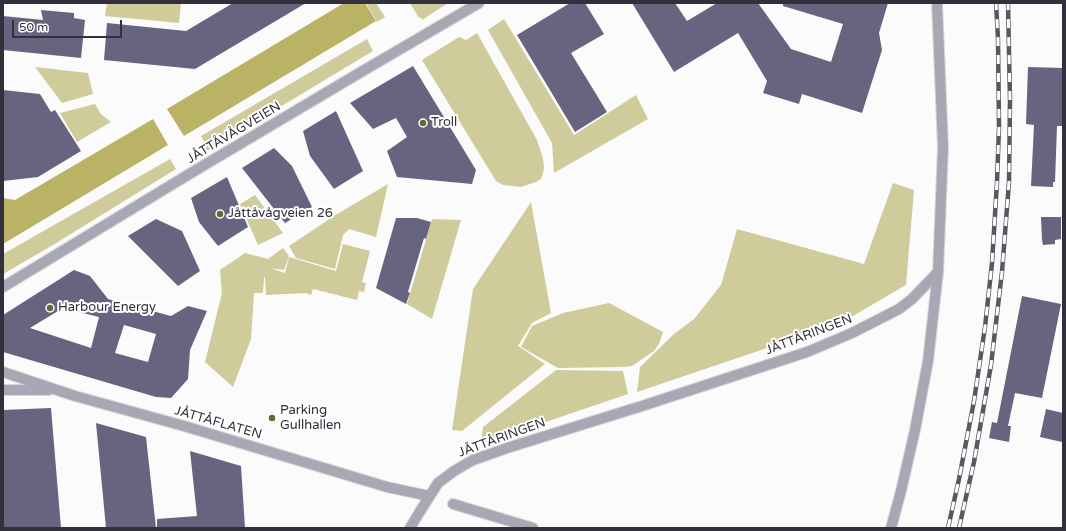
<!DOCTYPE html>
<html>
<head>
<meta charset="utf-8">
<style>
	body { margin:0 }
	#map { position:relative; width:1066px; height:531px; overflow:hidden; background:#fbfbfb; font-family:"Varela Round",sans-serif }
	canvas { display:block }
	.frame { position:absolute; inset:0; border:4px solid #32303c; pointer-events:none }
	.scale { position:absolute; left:12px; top:20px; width:110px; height:18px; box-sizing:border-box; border:2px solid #32303c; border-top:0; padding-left:5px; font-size:12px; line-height:14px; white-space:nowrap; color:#32303c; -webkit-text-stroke:3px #fff; paint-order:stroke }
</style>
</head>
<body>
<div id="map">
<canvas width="1066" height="531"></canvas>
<div class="frame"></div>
<div class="scale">50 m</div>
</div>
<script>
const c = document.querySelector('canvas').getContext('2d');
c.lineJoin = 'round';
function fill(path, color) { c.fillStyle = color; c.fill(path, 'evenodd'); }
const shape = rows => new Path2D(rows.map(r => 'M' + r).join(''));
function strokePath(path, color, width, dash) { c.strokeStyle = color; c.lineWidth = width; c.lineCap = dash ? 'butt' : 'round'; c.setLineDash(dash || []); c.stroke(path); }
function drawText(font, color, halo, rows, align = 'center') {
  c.font = font + ' "Varela Round",sans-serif'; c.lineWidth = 4; c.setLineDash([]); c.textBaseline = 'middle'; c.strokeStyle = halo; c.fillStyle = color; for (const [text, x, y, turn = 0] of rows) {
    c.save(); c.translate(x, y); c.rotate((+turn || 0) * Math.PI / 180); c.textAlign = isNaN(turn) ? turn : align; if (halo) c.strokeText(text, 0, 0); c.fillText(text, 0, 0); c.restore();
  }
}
fill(shape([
	[107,3,181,3,179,23,105,16],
	[366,3,376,3,385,17,377,22],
	[410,3,448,3,422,20,421,17,419,18],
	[504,19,574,135,636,95,648,119,554,173,552,143,488,30],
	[477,33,537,140,543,158,544,168,543,173,541,179,536,182,521,187,503,185,496,181,422,60,459,37,466,40],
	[367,39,373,51,202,154,207,146,201,136],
	[35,67,88,73,93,94,62,103],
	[95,104,101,114,111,122,77,142,60,113],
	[170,159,176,169,53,245,3,274,3,254],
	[893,183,914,190,906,285,841,323,637,392,640,367,674,334,694,319,721,285,737,229,864,264],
	[388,184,376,237,349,229,343,235,335,269,296,258,289,246,337,214],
	[255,195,283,233,258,245,240,204],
	[531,202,551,313,532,323,518,346,545,364,462,431,452,430,473,289],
	[432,219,461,220,432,319,407,304],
	[343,244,370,251,362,282,366,283,364,292,359,291,357,300,313,289,311,295,306,293,266,295,265,278,264,277,263,293,254,293,251,339,233,387,205,362,222,293,220,270,245,253,268,259,283,248,289,256,284,270,270,268,285,273,289,257,336,271],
	[609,303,663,332,659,344,654,351,632,366,624,367,558,368,521,347,532,326,563,313],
	[556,370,623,371,628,394,481,444,483,427]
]), '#cfcb9a');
fill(shape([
	[344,3,365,3,376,21,184,136,167,109],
	[153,119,168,145,3,244,3,198,15,200]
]), '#bab365');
fill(shape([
	[233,3,306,3,195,69,104,60,107,23,186,31],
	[570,3,585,3,604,34,571,53,607,112,575,132,517,35],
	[632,3,675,3,687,21,717,3,758,3,791,49,831,62,843,24,783,6,783,3,888,3,879,33,882,50,862,113,802,94,799,104,763,93,767,81,738,33,674,72],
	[41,10,74,13,74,18,85,20,81,58,3,50,3,16,43,20],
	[413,66,476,170,472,184,397,177,387,151,407,137,396,118,373,129,350,103],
	[1028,67,1063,68,1063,126,1057,126,1055,182,1053,182,1053,187,1031,186,1034,125,1026,124],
	[3,90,40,94,51,112,55,110,81,151,38,177,3,181],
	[336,111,363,171,334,189,310,156,303,131],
	[274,148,292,166,312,207,285,223,242,168],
	[227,177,248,227,218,246,199,222,191,198],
	[1041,217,1061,217,1061,239,1055,240,1055,244,1043,245,1042,240],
	[396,218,417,218,431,222,426,239,424,238,408,292,410,293,406,304,376,288],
	[156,219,182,231,200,271,178,286,128,236],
	[74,270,90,276,108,299,171,316,188,306,207,311,190,350,188,379,171,398,156,397,3,352,3,315],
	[63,308,99,317,91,348,30,328],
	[124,325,156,334,148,362,115,353],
	[1022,296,1061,304,1042,398,1015,393,1008,426,1011,426,1009,442,989,438,992,422,997,423],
	[51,408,61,528,3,528,3,410],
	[1046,409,1063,413,1063,436,1062,442,1040,437],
	[96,423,146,437,156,528,106,528],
	[190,451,241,466,245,528,157,528,157,519,197,516]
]), '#686480');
const minor = shape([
	[3,372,75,396,184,426,387,487,429,496],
	[3,390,49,390],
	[453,504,533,528],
	[410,528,419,513,438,483,454,471,473,460,507,448,642,406,807,352,852,333,899,309,912,299,938,272],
	[891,528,901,491,915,430,928,361,938,272,943,147,937,3]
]);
const tertiary = shape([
	[3,287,196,170,361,72,479,3]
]);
strokePath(minor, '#d7d6d9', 12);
strokePath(tertiary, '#d7d6d9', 12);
strokePath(minor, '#a8a7b4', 10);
strokePath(tertiary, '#a8a7b4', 10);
const rail = shape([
	[948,528,959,479,974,401,985,327,992,263,997,182,999,127,998,39,996,3],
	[959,528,974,462,991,365,1002,272,1009,182,1010,100,1008,3]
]);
strokePath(rail, '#595761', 4.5);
strokePath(rail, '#fff', 3, [9]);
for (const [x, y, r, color] of [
	[423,123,4,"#6a6532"],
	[220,214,4,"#6a6532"],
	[50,308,4,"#6a6532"],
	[272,418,4,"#6a6532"]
]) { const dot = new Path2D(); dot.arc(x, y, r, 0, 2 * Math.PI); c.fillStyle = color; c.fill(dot); strokePath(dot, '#fff', 1.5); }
drawText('13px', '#32303c', '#fff', [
	["Troll",431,123],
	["Jåttåvågveien 26",228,214],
	["Harbour Energy",58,308],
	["Parking",280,411],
	["Gullhallen",280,426]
], 'left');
drawText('13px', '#32303c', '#fff', [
	["JÅTTÅVÅGVEIEN",234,133,-31],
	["JÅTTÅRINGEN",809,335,-21],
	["JÅTTÅFLATEN",218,423,16],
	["JÅTTÅRINGEN",502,438,-20]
]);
</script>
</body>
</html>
